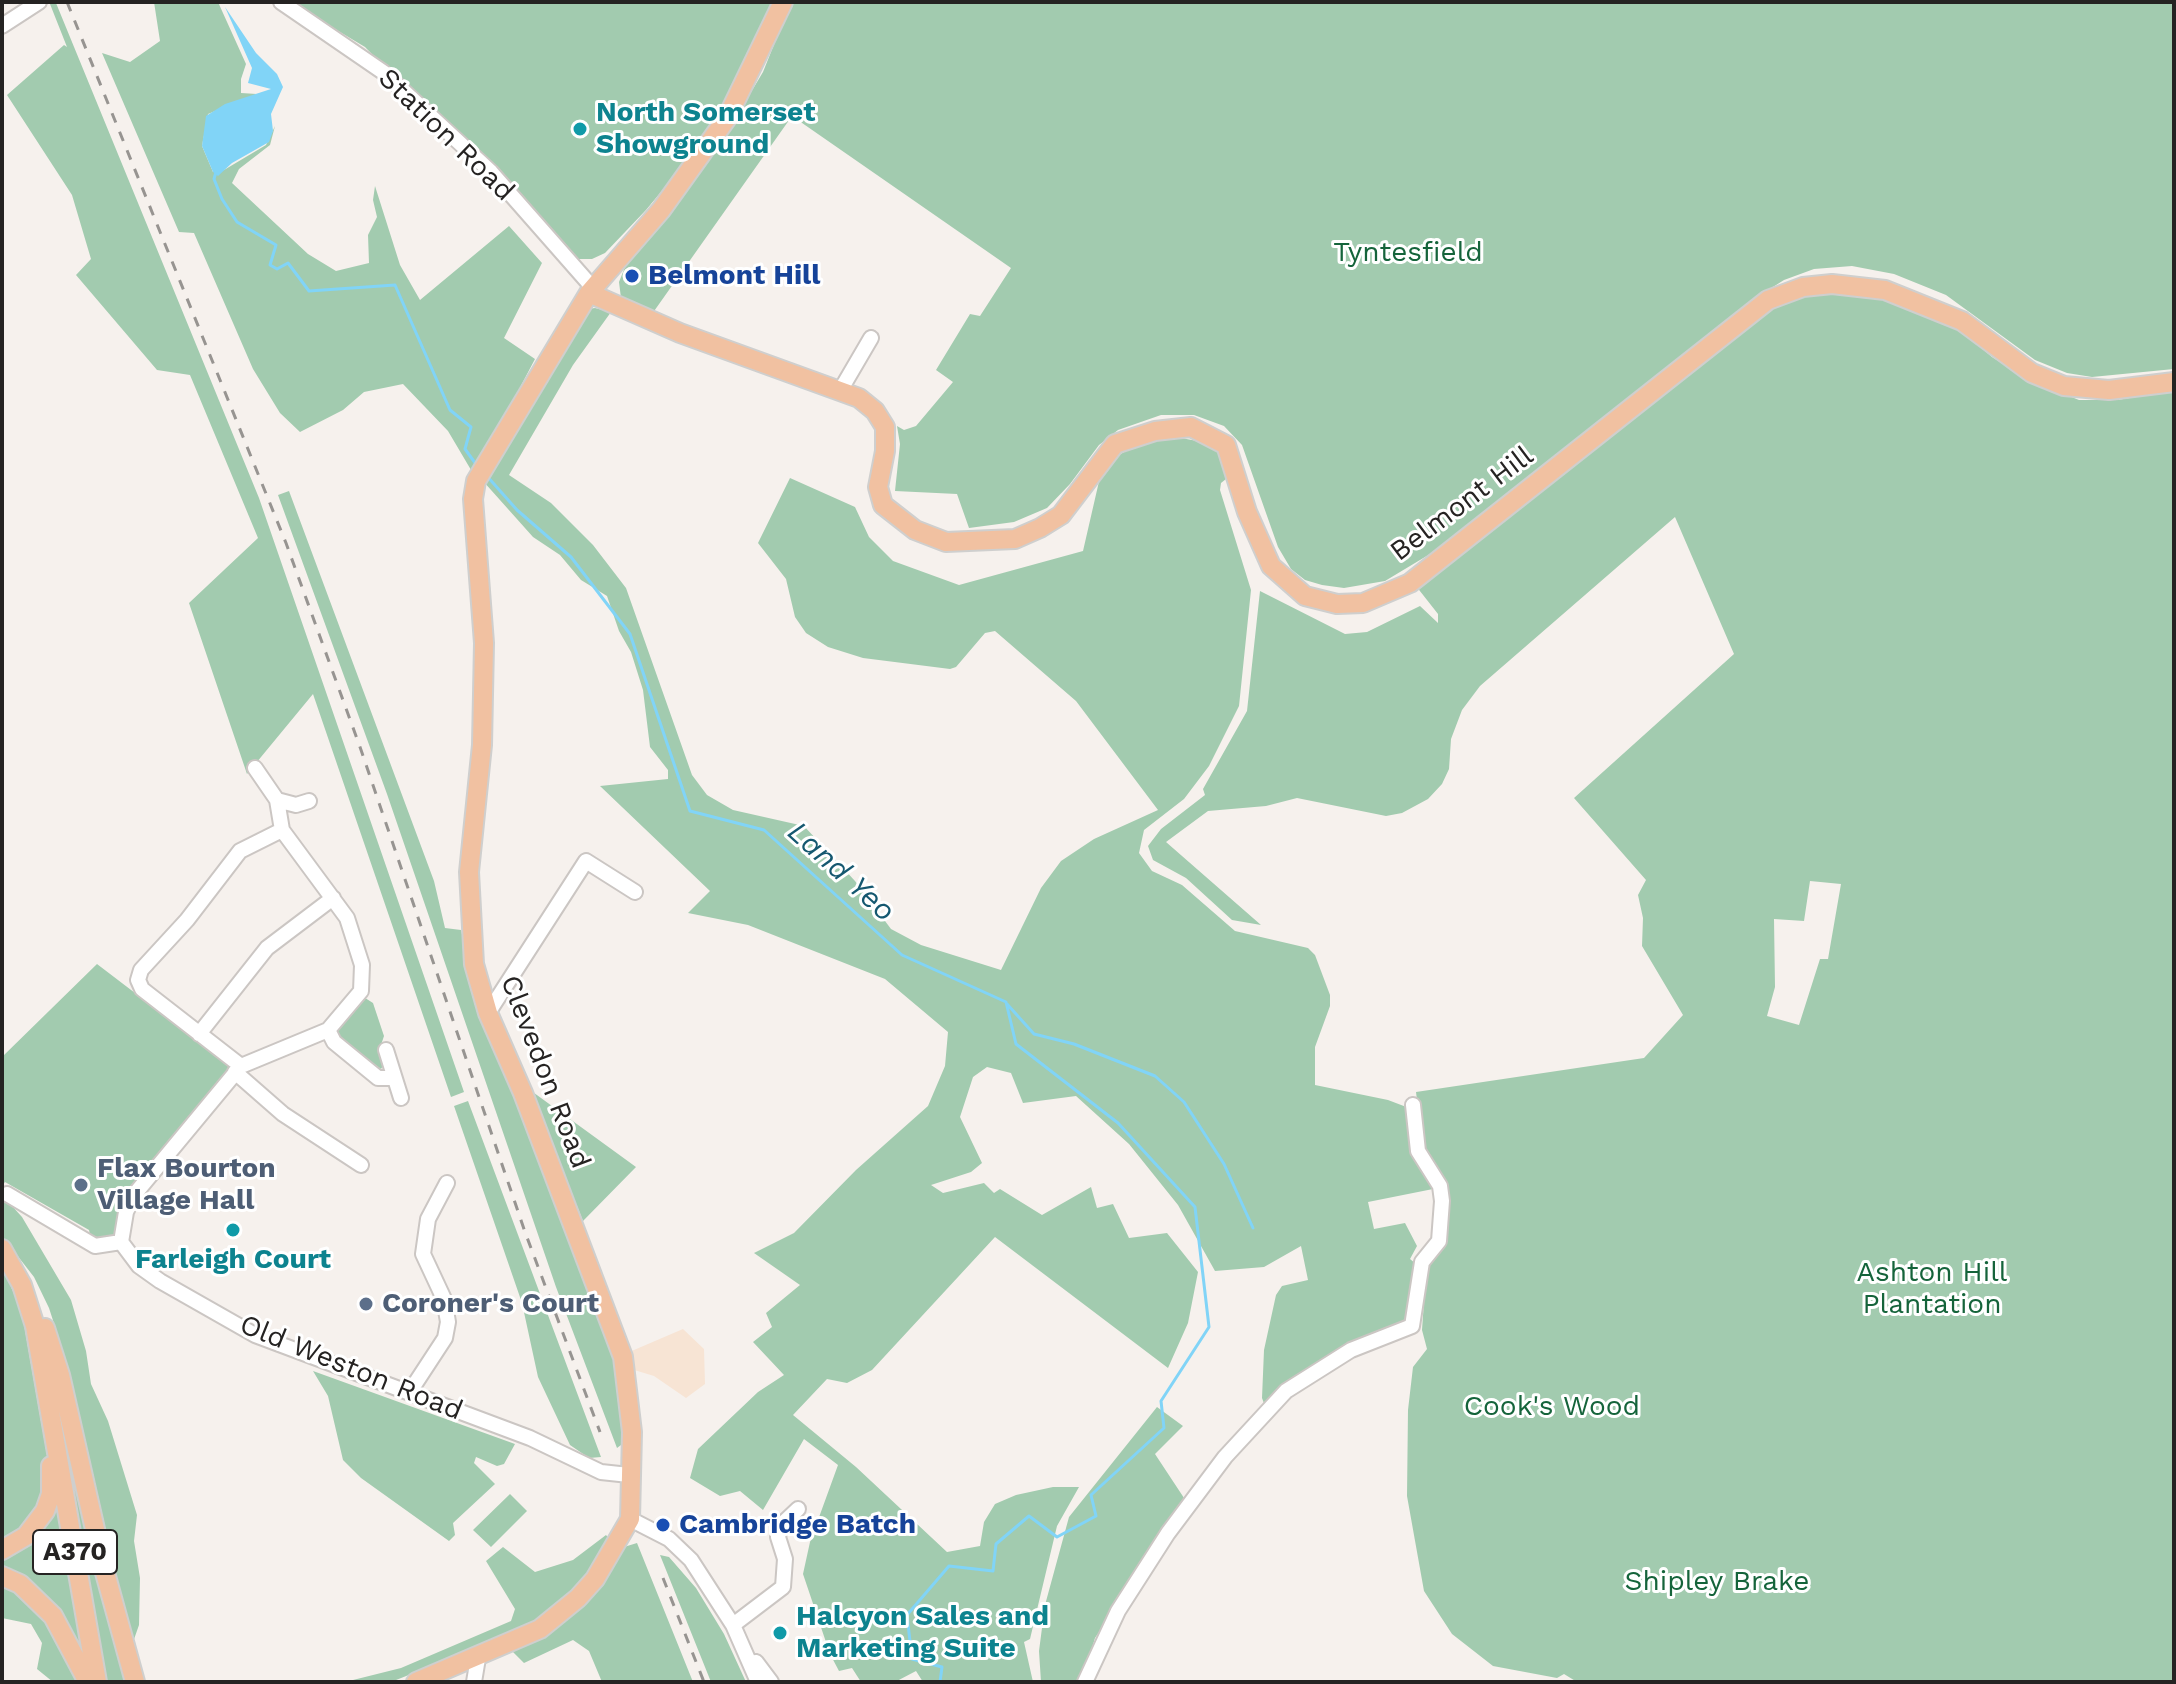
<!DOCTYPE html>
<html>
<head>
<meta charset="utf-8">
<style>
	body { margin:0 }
	#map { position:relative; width:2176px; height:1684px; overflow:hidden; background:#f6f1ed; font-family:"Work Sans",sans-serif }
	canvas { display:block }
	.frame { position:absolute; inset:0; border:4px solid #252322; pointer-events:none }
</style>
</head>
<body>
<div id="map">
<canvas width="2176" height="1684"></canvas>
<div class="frame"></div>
</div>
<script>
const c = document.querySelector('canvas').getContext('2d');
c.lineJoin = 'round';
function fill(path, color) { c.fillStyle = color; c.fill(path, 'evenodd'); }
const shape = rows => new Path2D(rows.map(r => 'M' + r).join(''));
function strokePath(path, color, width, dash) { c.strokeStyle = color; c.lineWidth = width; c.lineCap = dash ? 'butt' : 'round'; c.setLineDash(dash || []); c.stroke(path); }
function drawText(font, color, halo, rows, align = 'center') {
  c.font = font + ' "Work Sans",sans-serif'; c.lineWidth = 6; c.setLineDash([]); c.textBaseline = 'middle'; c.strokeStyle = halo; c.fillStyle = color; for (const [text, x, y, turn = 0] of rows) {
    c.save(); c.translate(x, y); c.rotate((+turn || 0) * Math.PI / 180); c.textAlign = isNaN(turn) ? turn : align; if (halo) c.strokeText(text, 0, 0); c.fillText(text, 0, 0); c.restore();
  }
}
fill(shape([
	[683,1329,704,1349,705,1384,686,1398,654,1376,631,1369,627,1353]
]), '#f7e4d4');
fill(shape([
	[154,2,218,2,246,64,241,79,241,93,257,94,208,114,202,146,213,172,224,170,266,145,275,126,270,145,239,169,232,183,308,254,336,271,369,263,368,235,377,217,373,200,375,186,400,265,420,300,509,226,542,263,504,338,535,359,474,475,448,431,403,384,364,392,343,410,300,432,280,413,253,369,194,233,179,232,102,53,130,62,160,41],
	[290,2,774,2,730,96,685,163,646,210,605,253,592,259,573,259,365,47],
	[791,2,2174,2,2174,369,2092,377,2067,373,2035,360,1946,295,1894,274,1852,266,1814,269,1784,280,1754,299,1435,551,1385,581,1344,588,1322,585,1305,580,1291,569,1278,547,1242,445,1224,426,1194,415,1161,415,1118,430,1099,445,1070,484,1047,508,1014,522,969,528,957,494,895,491,900,444,897,426,904,430,916,426,953,382,936,370,970,314,980,316,1011,268,792,116,652,314,621,298,619,282,625,267,723,139,763,72],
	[56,3,259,498,464,1092,451,1097,313,694,247,774,189,603,258,538,190,375,157,370,76,275,91,259,72,195,7,95,64,45,67,47,50,4],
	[1809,291,1876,292,1953,324,1992,357,2025,378,2079,400,2117,400,2174,391,2174,1682,1577,1682,1564,1674,1557,1678,1493,1666,1452,1634,1424,1591,1407,1496,1408,1410,1413,1367,1427,1349,1422,1330,1426,1273,1445,1237,1450,1203,1445,1185,1423,1147,1416,1092,1644,1058,1683,1015,1642,946,1643,918,1638,895,1646,880,1574,798,1734,654,1675,517,1480,686,1462,710,1451,739,1449,769,1442,784,1428,799,1402,813,1386,816,1297,798,1266,806,1208,811,1166,842,1261,925,1232,920,1186,878,1153,860,1148,846,1161,829,1205,795,1203,789,1247,711,1260,591,1345,634,1367,632,1420,606,1438,623,1438,614,1416,586,1771,308],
	[1810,881,1841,884,1828,959,1820,959,1799,1025,1767,1016,1775,987,1774,919,1804,921],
	[595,308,611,312,573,365,509,475,551,503,593,545,626,588,692,775,707,795,733,810,804,826,855,881,891,929,921,945,1001,970,1041,888,1061,861,1094,839,1158,810,1076,701,995,631,985,633,956,667,950,669,863,658,828,647,806,633,795,617,786,579,758,543,790,478,855,507,869,537,893,561,959,585,1083,551,1103,464,1133,447,1170,436,1203,442,1220,448,1231,475,1221,483,1220,490,1251,590,1239,706,1209,766,1184,799,1144,830,1139,853,1152,871,1182,885,1235,931,1308,948,1315,955,1330,995,1330,1006,1315,1047,1315,1085,1388,1100,1409,1108,1438,1188,1368,1202,1374,1229,1405,1223,1417,1246,1410,1259,1416,1264,1409,1324,1342,1349,1314,1365,1265,1406,1262,1398,1264,1350,1276,1295,1282,1286,1308,1280,1301,1246,1264,1267,1215,1271,1178,1205,1129,1144,1076,1096,1023,1103,1011,1073,987,1067,973,1077,960,1117,982,1163,971,1172,931,1185,943,1193,984,1183,994,1193,1000,1189,1042,1215,1091,1187,1097,1208,1113,1204,1129,1238,1167,1233,1198,1272,1188,1323,1168,1368,995,1237,872,1370,847,1383,827,1379,793,1415,856,1467,947,1552,980,1546,984,1522,995,1504,1016,1495,1053,1487,1079,1487,1057,1526,1030,1639,1024,1642,1033,1682,923,1682,916,1671,895,1682,861,1682,852,1668,839,1671,830,1654,803,1574,810,1542,838,1465,804,1439,763,1510,740,1491,720,1496,690,1478,698,1449,758,1392,784,1375,753,1342,772,1327,766,1313,800,1285,754,1253,794,1233,856,1170,928,1106,945,1066,948,1032,885,979,748,925,688,913,710,891,600,786,668,779,668,770,650,747,643,690,631,652,619,631,607,596,581,580,560,555,533,537,483,481,587,309],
	[289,491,434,881,445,928,461,930,477,997,610,1334,625,1422,621,1445,617,1448,556,1287,387,794,278,495],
	[97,964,232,1067,231,1073,127,1192,115,1236,106,1242,91,1239,89,1230,5,1182,2,1186,2,1057],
	[362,996,373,1003,384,1036,381,1045,386,1061,381,1069,342,1041,336,1031],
	[530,1090,636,1167,583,1221],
	[468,1101,601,1457,589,1458,570,1445,538,1377,522,1303,454,1106],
	[2,1195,22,1217,71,1300,86,1351,91,1384,108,1421,137,1515,134,1541,140,1578,139,1625,132,1645,70,1373,49,1308,34,1277,2,1236],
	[2,1265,22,1313,48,1461,38,1519,2,1547],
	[51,1365,128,1682,103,1682],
	[313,1371,515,1444,504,1464,497,1466,476,1457,474,1463,495,1484,453,1523,455,1535,449,1541,361,1478,343,1460,328,1396],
	[1157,1407,1183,1426,1155,1454,1186,1501,1095,1638,1082,1682,1041,1682,1039,1651,1045,1605,1069,1517],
	[59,1493,82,1650,81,1651,2,1570,2,1559,27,1545,45,1527],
	[510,1494,527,1511,491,1547,473,1530],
	[606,1535,610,1540,579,1586,552,1610,515,1633,391,1682,345,1682,401,1668,511,1621,515,1609,486,1561,503,1547,535,1572,573,1560],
	[637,1543,693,1682,602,1682,589,1651,573,1640,524,1663,513,1652,551,1630,590,1596,624,1547],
	[660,1555,669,1557,696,1588,724,1634,746,1682,711,1682],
	[2,1580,50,1618,78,1682,53,1682,37,1669,42,1643,31,1624,2,1618]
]), '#a2cbaf');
fill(shape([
	[225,7,256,53,277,74,283,87,271,114,273,131,269,142,232,163,218,176,213,172,202,146,206,116,225,104,271,89,248,83,252,68]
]), '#81d4f7');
strokePath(shape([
	[216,172,214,179,222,199,237,222,276,245,270,265,277,269,288,263,309,291,395,285,450,410,471,427,465,449,478,467],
	[486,475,517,510,571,557,630,634,690,811,764,830,902,955,1006,1002,1016,1044,1118,1123,1195,1207,1209,1327,1161,1401,1164,1428,1091,1495,1096,1516,1057,1537,1029,1516,996,1544,993,1571,949,1566,907,1615,912,1659,942,1667,940,1682],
	[1007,1004,1034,1034,1074,1044,1155,1076,1184,1102,1224,1164,1253,1228]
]), '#81d4f7', 3);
const minor = shape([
	[281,2,383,72,491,172,593,288],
	[2,26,39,2],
	[840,391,871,338],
	[277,800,296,805,309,801],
	[488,1013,586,861,635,892],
	[328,1030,334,1042,378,1078,394,1078],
	[199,1034,267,948,333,898],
	[386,1050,401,1098],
	[241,1066,142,989,138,980,141,970,187,920,240,851,282,830,277,800,255,768],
	[235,1072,283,1114,361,1165],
	[7,1194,95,1246,121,1242],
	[121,1242,139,1266,160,1281,255,1335,530,1438,601,1472,629,1475],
	[121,1242,126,1212,134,1195,241,1066,328,1030,361,991,362,965,347,918,282,830],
	[409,1393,445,1338,448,1322,444,1299,423,1254,428,1219,447,1183],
	[630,1519,669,1539,691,1560,733,1625,758,1682],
	[733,1625,783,1587,785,1559,778,1537,781,1525,798,1509],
	[756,1662,771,1682],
	[474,1682,478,1658],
	[1085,1682,1118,1611,1168,1533,1225,1457,1286,1391,1351,1350,1412,1326,1422,1262,1439,1241,1442,1201,1440,1186,1418,1151,1413,1105]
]);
const major = shape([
	[589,293,680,333,859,398,875,411,885,427,885,451,878,487,883,505,915,530,946,542,1015,539,1040,528,1061,515,1115,444,1155,431,1191,427,1226,445,1247,512,1271,566,1305,596,1337,604,1363,603,1410,583,1768,300,1803,287,1832,284,1885,290,1962,321,2032,373,2064,386,2109,390,2174,382],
	[2,1249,22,1285,35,1326,97,1682],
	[45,1328,60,1375,104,1569,135,1682],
	[2,1550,26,1536,45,1511,51,1494,51,1466],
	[2,1576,20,1584,53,1616,88,1682],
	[416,1682,540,1629,578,1598,595,1579,630,1519,632,1432,623,1357,523,1093,488,1013,474,964,469,872,482,745,484,643,473,499,476,481,589,293,661,210,727,118,783,2]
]);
strokePath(minor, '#cbc6c3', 18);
strokePath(major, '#cfcfce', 22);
strokePath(minor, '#fff', 14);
strokePath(major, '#f1c1a1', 18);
strokePath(shape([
	[67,2,286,543,360,747,525,1232,600,1432],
	[663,1578,704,1682]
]), '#979491', 3, [10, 10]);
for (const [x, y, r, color] of [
	[580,129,8,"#0f9aa8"],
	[632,276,8,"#1a4fb4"],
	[81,1185,8,"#5c6f8a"],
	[233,1230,8,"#0f9aa8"],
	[366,1304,8,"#5c6f8a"],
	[663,1525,8,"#1a4fb4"],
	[780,1633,8,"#0f9aa8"]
]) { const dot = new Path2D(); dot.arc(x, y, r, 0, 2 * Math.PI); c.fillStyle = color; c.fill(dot); strokePath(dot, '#fff', 3); }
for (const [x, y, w] of [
	[75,1552,84]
]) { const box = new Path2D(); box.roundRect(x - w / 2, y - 22, w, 44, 6); c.fillStyle = '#fff'; c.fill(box); strokePath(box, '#252322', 2); }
drawText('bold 26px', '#252322', null, [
	["A370",75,1552]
]);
drawText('bold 28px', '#0d838f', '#fff', [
	["North Somerset",596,113],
	["Showground",596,145],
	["Farleigh Court",233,1260,"center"],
	["Halcyon Sales and",796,1617],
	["Marketing Suite",796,1649]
], 'left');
drawText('28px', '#252322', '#fff', [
	["Station Road",446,135,44],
	["Belmont Hill",1462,504,-37],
	["Clevedon Road",545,1072,69],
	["Old Weston Road",351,1368,22]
]);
drawText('28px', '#15643b', '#fff', [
	["Tyntesfield",1408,253],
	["Ashton Hill",1932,1273],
	["Plantation",1932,1305],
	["Cook's Wood",1552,1407],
	["Shipley Brake",1717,1582]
]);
drawText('bold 28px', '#164399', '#fff', [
	["Belmont Hill",648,276],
	["Cambridge Batch",679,1525]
], 'left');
drawText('bold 28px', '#4e5e75', '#fff', [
	["Flax Bourton",97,1169],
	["Village Hall",97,1201],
	["Coroner's Court",382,1304]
], 'left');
drawText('italic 30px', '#155870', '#fff', [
	["Land Yeo",841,872,42]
]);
</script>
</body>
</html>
